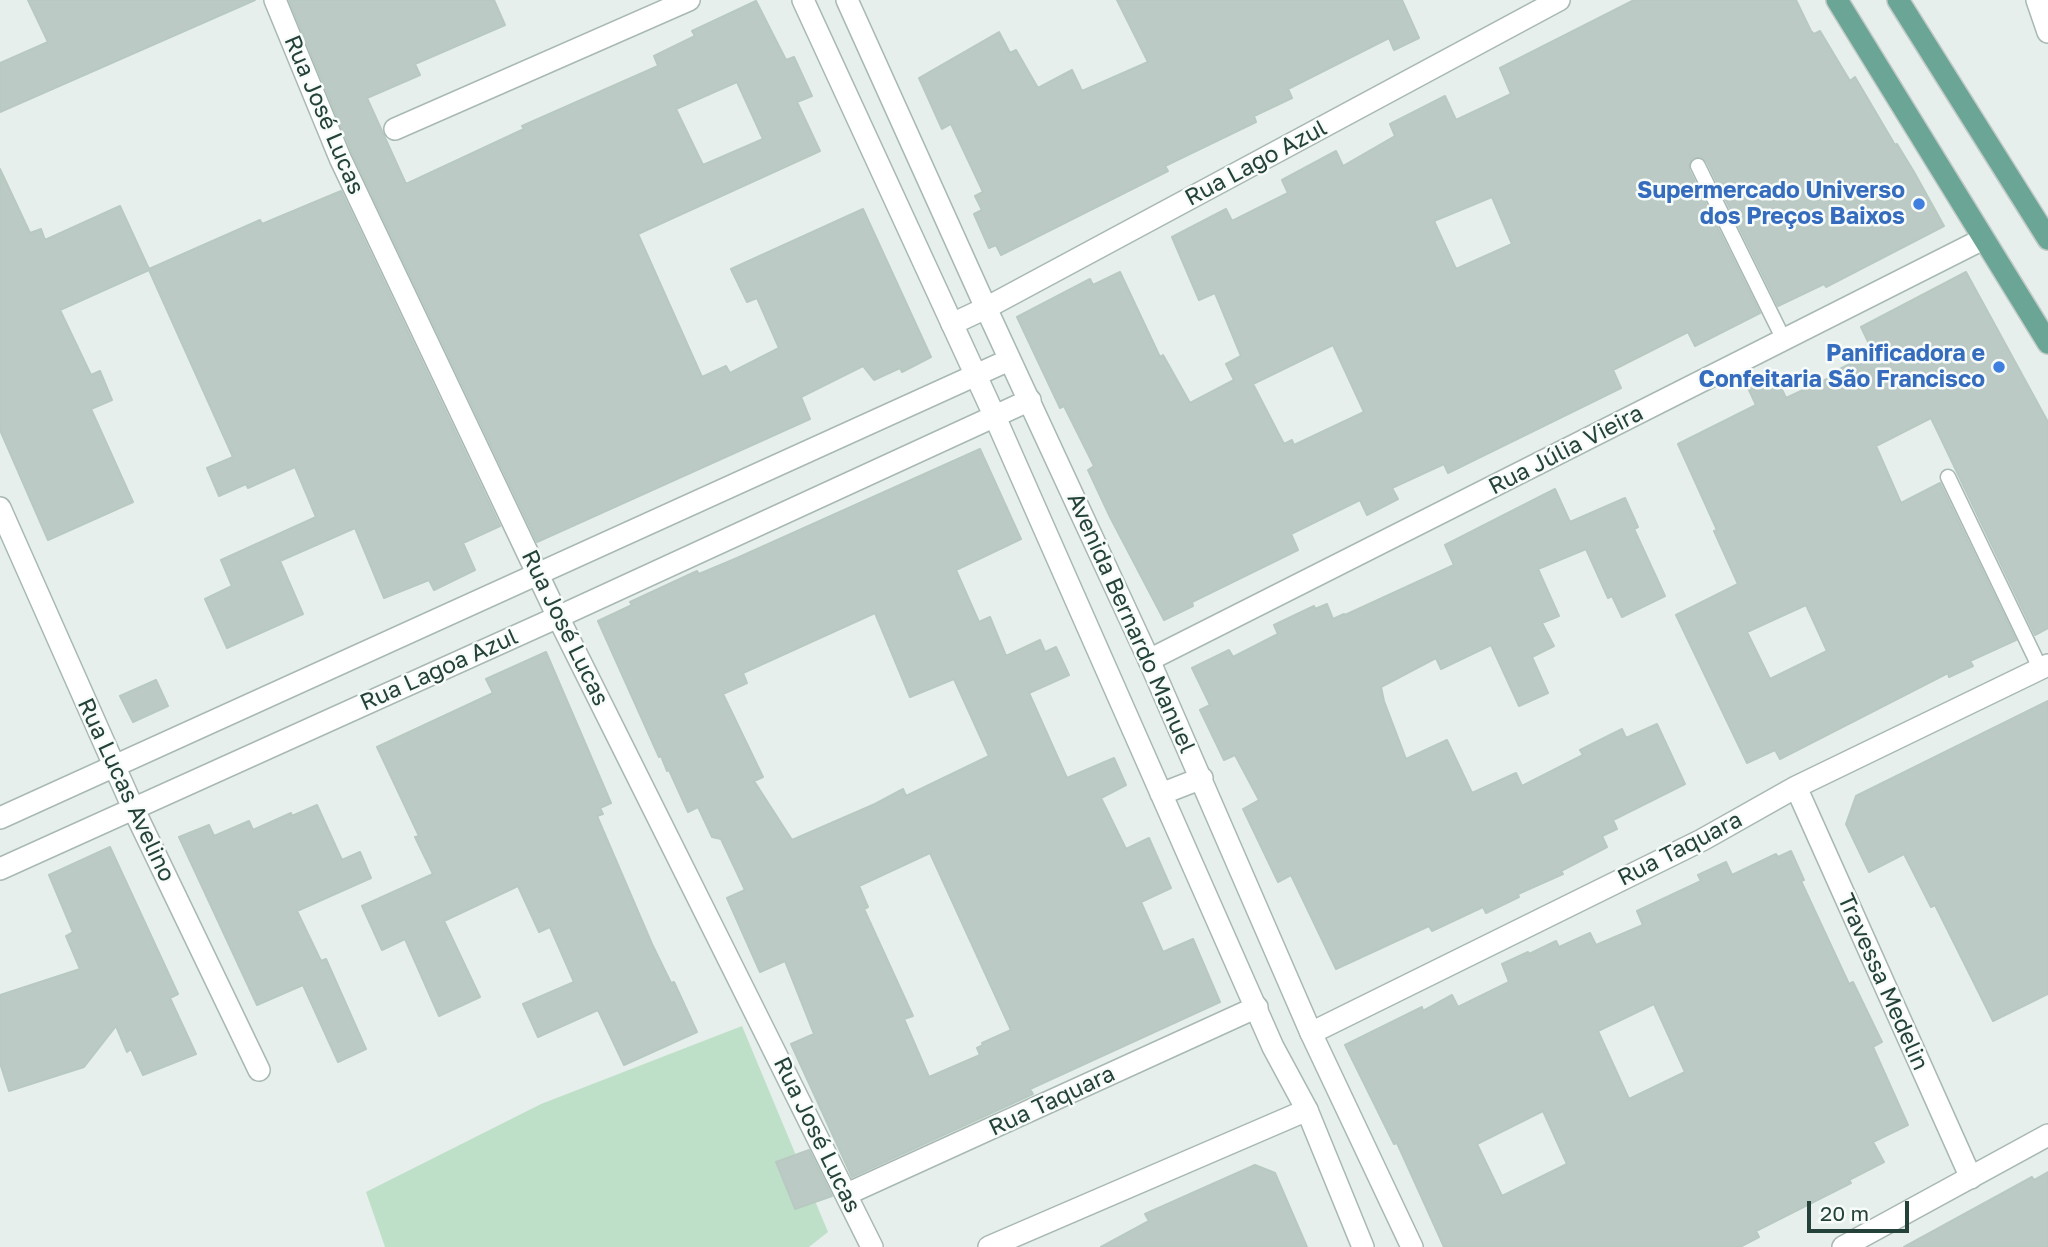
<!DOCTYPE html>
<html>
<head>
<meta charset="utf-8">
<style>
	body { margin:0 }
	#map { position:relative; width:2048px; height:1247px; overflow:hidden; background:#e6efeb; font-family:"Golos Text",sans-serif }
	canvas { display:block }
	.scale { position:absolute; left:1807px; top:1201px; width:102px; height:32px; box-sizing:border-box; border:4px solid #24423a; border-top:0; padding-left:9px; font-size:21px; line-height:24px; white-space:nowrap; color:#24423a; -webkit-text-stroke:5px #f7fbf9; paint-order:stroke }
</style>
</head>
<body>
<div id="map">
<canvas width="2048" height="1247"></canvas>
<div class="scale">20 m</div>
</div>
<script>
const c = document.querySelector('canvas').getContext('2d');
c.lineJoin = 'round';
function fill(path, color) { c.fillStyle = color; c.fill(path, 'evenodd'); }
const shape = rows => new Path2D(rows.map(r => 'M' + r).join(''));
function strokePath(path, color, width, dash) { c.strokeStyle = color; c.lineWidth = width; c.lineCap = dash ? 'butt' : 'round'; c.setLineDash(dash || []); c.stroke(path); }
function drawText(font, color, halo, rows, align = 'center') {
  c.font = font + ' "Golos Text",sans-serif'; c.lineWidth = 5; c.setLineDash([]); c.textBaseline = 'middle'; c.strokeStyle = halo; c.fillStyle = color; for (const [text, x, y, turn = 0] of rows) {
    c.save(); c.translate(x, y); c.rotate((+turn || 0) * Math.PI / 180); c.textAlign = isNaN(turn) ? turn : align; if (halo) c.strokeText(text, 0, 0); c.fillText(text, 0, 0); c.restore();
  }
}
fill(shape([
	[742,1026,828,1232,809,1247,385,1247,366,1192,541,1104]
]), '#bfe0c8');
const building = shape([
	[28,0,255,0,0,112,0,63,48,42,28,0],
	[289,0,494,0,505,25,415,64,420,75,367,98,406,184,524,129,522,126,658,66,654,56,695,36,692,31,756,1,786,60,794,57,812,96,797,102,820,151,638,234,702,377,726,366,730,373,779,348,757,298,747,302,731,269,863,209,931,357,902,372,900,368,874,380,863,366,801,397,810,419,537,542,352,153,289,0],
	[737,82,763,139,703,165,676,109,737,82],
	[1117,0,1402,0,1419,38,1394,50,1389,38,1288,89,1292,98,1254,116,1256,122,1165,166,1168,171,1001,255,996,245,989,248,974,214,982,210,975,196,983,192,951,124,942,129,919,78,999,32,1010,53,1016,50,1038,88,1072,70,1082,91,1148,62,1117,0],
	[1634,0,1796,0,1811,31,1814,34,1820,31,1850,81,1855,77,1895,145,1897,144,1914,172,1944,226,1826,287,1824,284,1778,306,1707,162,1699,157,1693,158,1689,165,1689,170,1760,313,1695,346,1688,332,1613,370,1621,388,1448,473,1444,464,1392,488,1398,499,1367,515,1360,500,1291,534,1298,550,1192,602,1193,606,1164,620,1110,517,1088,470,1094,466,1064,406,1060,408,1017,317,1090,279,1093,285,1120,272,1160,357,1163,355,1190,403,1234,380,1226,364,1241,356,1215,293,1199,300,1172,237,1226,209,1232,221,1288,193,1282,180,1336,151,1343,166,1395,136,1390,124,1445,96,1456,120,1511,94,1500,68,1634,0],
	[1492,197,1512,244,1456,269,1434,221,1492,197],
	[1333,345,1364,412,1294,445,1292,440,1284,444,1253,384,1333,345],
	[0,169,30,233,41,229,45,240,120,206,149,269,260,220,262,224,341,191,500,526,463,543,475,570,434,590,429,580,384,598,355,528,280,561,303,614,227,648,205,599,232,586,221,560,316,517,295,467,248,488,246,484,219,496,207,468,233,457,149,270,60,310,91,375,100,371,112,400,91,409,133,502,48,540,0,430,0,169],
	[1966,272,2048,422,2048,628,2035,635,1931,418,1876,446,1901,503,1940,483,2016,640,1970,661,1973,666,1949,677,1948,673,1780,759,1775,750,1747,763,1676,615,1738,584,1714,531,1717,530,1678,444,1756,405,1748,388,1775,375,1786,398,1842,372,1840,369,1873,352,1861,327,1966,272],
	[1806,605,1827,651,1770,679,1747,632,1806,605],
	[980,449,1021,539,956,570,979,622,990,617,1006,656,1040,640,1045,652,1056,647,1069,675,1029,693,1067,778,1114,758,1126,785,1101,798,1126,849,1149,838,1171,888,1141,902,1163,952,1193,939,1220,1002,1030,1089,1033,1094,852,1177,791,1044,814,1034,785,961,760,972,727,898,745,890,721,839,712,837,698,807,688,812,669,770,667,771,661,756,659,757,598,621,632,605,630,602,697,571,699,574,737,558,980,449],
	[875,613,910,697,954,679,989,756,906,796,903,789,875,804,792,840,754,781,763,777,723,694,747,683,743,673,875,613],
	[930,853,1011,1030,982,1043,983,1045,977,1048,980,1055,929,1077,904,1019,913,1016,864,909,868,907,859,886,930,853],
	[1555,489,1570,522,1625,498,1638,527,1634,529,1665,596,1622,617,1612,596,1608,598,1586,549,1538,569,1559,616,1542,623,1554,646,1532,657,1548,693,1519,706,1491,645,1441,669,1436,658,1381,687,1384,701,1406,759,1447,740,1472,793,1516,773,1522,786,1583,755,1580,750,1622,729,1626,738,1657,724,1685,784,1613,820,1617,829,1602,836,1607,847,1561,871,1563,874,1518,894,1519,897,1486,913,1483,907,1432,931,1429,926,1336,969,1291,875,1278,882,1243,809,1259,800,1235,755,1224,760,1200,710,1210,705,1192,668,1229,650,1233,657,1278,634,1274,625,1314,606,1315,609,1327,604,1333,619,1344,614,1345,615,1454,565,1445,545,1555,489],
	[546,652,611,803,600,808,603,814,597,816,652,944,671,983,674,982,697,1032,624,1065,598,1010,538,1037,523,1004,574,982,550,927,539,932,518,886,444,921,480,997,439,1016,405,939,382,950,362,906,433,874,415,837,419,836,377,747,493,693,486,679,546,652],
	[156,680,168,706,133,722,120,696,156,680],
	[2048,701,2048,994,1993,1021,1935,905,1931,907,1904,854,1869,872,1846,824,1856,796,2048,701],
	[317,805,342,860,360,852,371,878,297,911,321,961,326,959,366,1049,338,1062,303,985,257,1005,179,837,209,825,214,836,249,821,253,830,291,813,292,816,317,805],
	[110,847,178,994,170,998,196,1054,143,1075,131,1049,127,1052,116,1026,84,1067,9,1091,0,1063,0,995,80,969,66,936,73,932,49,875,110,847],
	[1791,851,1804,880,1801,881,1849,984,1853,982,1882,1042,1873,1047,1908,1125,1873,1142,1884,1162,1849,1180,1851,1183,1756,1231,1759,1237,1740,1247,1444,1247,1397,1143,1394,1144,1345,1045,1422,1007,1423,1011,1452,995,1458,1007,1509,982,1502,964,1528,952,1529,954,1556,941,1559,947,1590,933,1596,945,1643,925,1637,911,1701,881,1698,875,1726,862,1732,875,1776,854,1778,857,1791,851],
	[1654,1004,1685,1072,1629,1099,1598,1031,1654,1004],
	[1543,1111,1567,1164,1502,1196,1477,1144,1543,1111],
	[809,1150,832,1196,795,1209,776,1162,809,1150],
	[1255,1165,1275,1173,1307,1247,1101,1247,1149,1221,1145,1214,1255,1165],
	[2048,1172,2048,1247,1904,1247,2032,1177,2034,1180,2048,1172]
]);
fill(building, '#bbcac4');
strokePath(building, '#b8c9c2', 2);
const service = shape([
	[1698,166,1784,340],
	[1948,477,2040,668]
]);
const minor = shape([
	[275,0,340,158,558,617,872,1247],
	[2037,0,2048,32],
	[395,129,689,0],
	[952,324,986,308,1559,0],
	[0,508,133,808,259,1070],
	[1149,660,1983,239],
	[1796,787,1971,1178],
	[0,818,1009,360],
	[0,869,558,617,1030,400],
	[1311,1033,1702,840,1796,787,2048,665],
	[847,1194,1257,1007],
	[989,1247,1307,1110],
	[1843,1247,2048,1135]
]);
const tertiary = shape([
	[803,0,995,417,1273,1047,1307,1110,1363,1247],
	[847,0,986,308,1149,660,1311,1033,1412,1247],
	[1161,794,1202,778]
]);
const primary = shape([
	[1837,0,2048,343],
	[1898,0,2048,239]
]);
strokePath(service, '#a8b8b2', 17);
strokePath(minor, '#a8b8b2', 24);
strokePath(tertiary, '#a8b8b2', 24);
strokePath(primary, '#c2cac8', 24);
strokePath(service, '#fff', 14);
strokePath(minor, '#fff', 21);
strokePath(tertiary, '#fff', 21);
strokePath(primary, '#6aa596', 21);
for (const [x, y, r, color] of [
	[1919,204,7,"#3f7fe0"],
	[1999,367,7,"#3f7fe0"]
]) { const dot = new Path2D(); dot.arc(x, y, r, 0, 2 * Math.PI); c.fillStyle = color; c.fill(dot); strokePath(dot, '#f7fbf9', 2.5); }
drawText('23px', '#24423a', '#f7fbf9', [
	["Rua José Lucas",324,115,67],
	["Rua Lago Azul",1256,163,-28],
	["Rua Júlia Vieira",1566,450,-27],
	["Avenida Bernardo Manuel",1131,623,66],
	["Rua José Lucas",565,628,64],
	["Rua Lagoa Azul",439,670,-24],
	["Rua Lucas Avelino",126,790,65],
	["Rua Taquara",1680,849,-27],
	["Travessa Medelin",1883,982,66],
	["Rua Taquara",1052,1101,-25],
	["Rua José Lucas",817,1135,64]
]);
drawText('bold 23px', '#366cbe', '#f7fbf9', [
	["Supermercado Universo",1905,191],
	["dos Preços Baixos",1905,217],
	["Panificadora e",1985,354],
	["Confeitaria São Francisco",1985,380]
], 'right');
</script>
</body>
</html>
